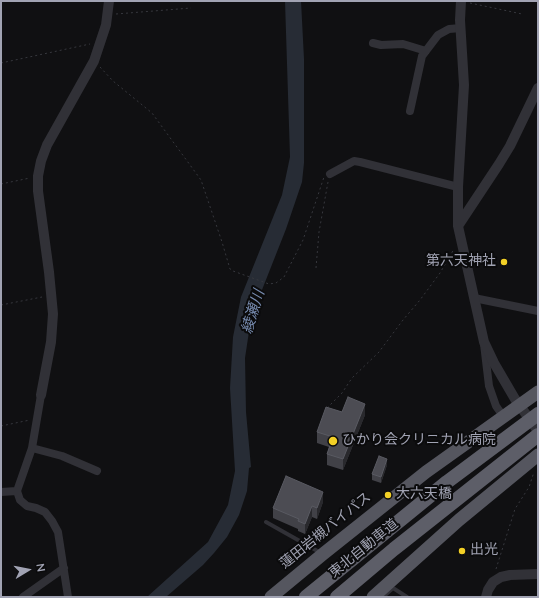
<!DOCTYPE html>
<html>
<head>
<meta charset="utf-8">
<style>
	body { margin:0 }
	#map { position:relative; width:539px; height:598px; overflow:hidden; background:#101012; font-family:"Nunito Sans",sans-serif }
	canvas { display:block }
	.frame { position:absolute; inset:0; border:2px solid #a1a3b3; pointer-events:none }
	.north { position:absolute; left:8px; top:550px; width:40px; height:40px; -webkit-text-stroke:3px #0b0b0c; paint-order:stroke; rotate:80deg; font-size:11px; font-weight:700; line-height:16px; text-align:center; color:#a1a3b3 }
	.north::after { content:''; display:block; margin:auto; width:14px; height:18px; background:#a1a3b3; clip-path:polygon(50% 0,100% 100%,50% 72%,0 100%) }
</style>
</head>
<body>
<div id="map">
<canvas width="539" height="598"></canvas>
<div class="frame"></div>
<div class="north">N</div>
</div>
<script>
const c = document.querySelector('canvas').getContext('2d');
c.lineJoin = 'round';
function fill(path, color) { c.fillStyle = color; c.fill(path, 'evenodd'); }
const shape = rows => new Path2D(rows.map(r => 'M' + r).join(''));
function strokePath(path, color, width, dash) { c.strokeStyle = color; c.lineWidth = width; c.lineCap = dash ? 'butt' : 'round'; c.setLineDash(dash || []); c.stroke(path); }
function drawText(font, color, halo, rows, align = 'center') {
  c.font = font + ' "Nunito Sans","Noto Sans JP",sans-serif'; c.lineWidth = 4; c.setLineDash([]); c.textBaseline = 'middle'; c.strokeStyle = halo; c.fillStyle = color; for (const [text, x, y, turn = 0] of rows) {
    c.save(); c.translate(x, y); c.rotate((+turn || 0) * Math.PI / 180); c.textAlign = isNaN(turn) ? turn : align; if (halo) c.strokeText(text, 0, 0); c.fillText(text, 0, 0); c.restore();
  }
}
fill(shape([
	[285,1,301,1,304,59,304,163,302,182,286,229,258,300,250,325,245,358,246,412,251,467,249,468,247,491,239,515,227,537,214,553,203,565,166,597,147,597,208,542,228,505,235,471,230,388,233,337,241,297,282,195,290,157]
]), '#272c35');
strokePath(shape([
	[470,3,522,14],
	[116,14,191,8],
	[1,63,90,44],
	[100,67,113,81,152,113,201,180,222,242,230,269,233,271,269,284,276,283,284,277,303,240,324,177],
	[1,184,30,178],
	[316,268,319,232,328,182],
	[1,305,42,297],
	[327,408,342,393,352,378,379,352,403,320,420,300,440,273,454,249],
	[1,426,30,420],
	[496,569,515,509,529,487,534,472]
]), '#37383e', 1, [2, 3]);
strokePath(shape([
	[266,522,321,553],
	[383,597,393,588,407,597]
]), '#313137', 4);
strokePath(shape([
	[373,43,381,45,403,44,426,51],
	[410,111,422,56,438,35,449,29,461,28],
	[330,174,354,161,360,162,458,187],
	[474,298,538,311],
	[484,344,489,386,496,406,503,416],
	[41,395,32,448,17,491,20,500,27,506,36,508,45,512,52,521,58,532,68,597],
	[32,448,62,456,97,471],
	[1,492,17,491],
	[23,597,64,568]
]), '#313137', 8);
strokePath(shape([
	[461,1,460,20,464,85,458,187,458,226,484,342,494,363,515,399,538,431],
	[458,226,499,164,510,146,538,88],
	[41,395,51,342,53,314,49,272,38,191,38,176,41,161,47,145,94,61,106,25,109,1],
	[486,597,488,590,493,582,501,577,510,575,538,574]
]), '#313137', 10);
strokePath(shape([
	[271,597,323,554,426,472,538,392],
	[373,597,459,520,538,455]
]), '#55565f', 13);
strokePath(shape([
	[306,597,447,482,538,414],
	[337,597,394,549,538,435]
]), '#5d5e68', 14);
fill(shape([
	[342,412,365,415,343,470,327,465,327,454,329,447,317,443,317,432],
	[387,465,381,483,372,480,372,474],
	[323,502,317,519,312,517,305,534,298,531,298,529,273,518,273,508]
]), '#414147');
fill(shape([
	[365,404,365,415,343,470,343,459],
	[387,459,387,465,381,483,381,477],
	[323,492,323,502,317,519,317,508],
	[312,506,312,517,305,534,305,524]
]), '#29292d');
const building = shape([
	[348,397,365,404,343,459,327,454,333,437,317,432,326,407,342,412,348,397],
	[379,456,387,459,381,477,372,474,379,456],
	[286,476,323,492,317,508,312,506,305,524,298,521,299,519,273,508,286,476]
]);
fill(building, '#4c4c53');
strokePath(building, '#595a62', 1);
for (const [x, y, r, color] of [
	[504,262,4,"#f3d026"],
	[333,441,5,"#f3d026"],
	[388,495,4,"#f3d026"],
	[462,551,4,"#f3d026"]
]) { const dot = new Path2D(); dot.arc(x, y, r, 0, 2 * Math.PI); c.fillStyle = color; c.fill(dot); strokePath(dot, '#0b0b0c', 1.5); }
drawText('14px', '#a1a3b3', '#0b0b0c', [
	["第六天神社",496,262,"right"],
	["ひかり会クリニカル病院",342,441],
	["大六天橋",396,495],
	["出光",470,551]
], 'left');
drawText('14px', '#a1a3b3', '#0b0b0c', [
	["蓮田岩槻バイパス",326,531,-39],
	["東北自動車道",364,549,-39]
]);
drawText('italic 15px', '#778baf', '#0b0b0c', [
	["綾瀬川",254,312,-73]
]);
</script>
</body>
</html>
